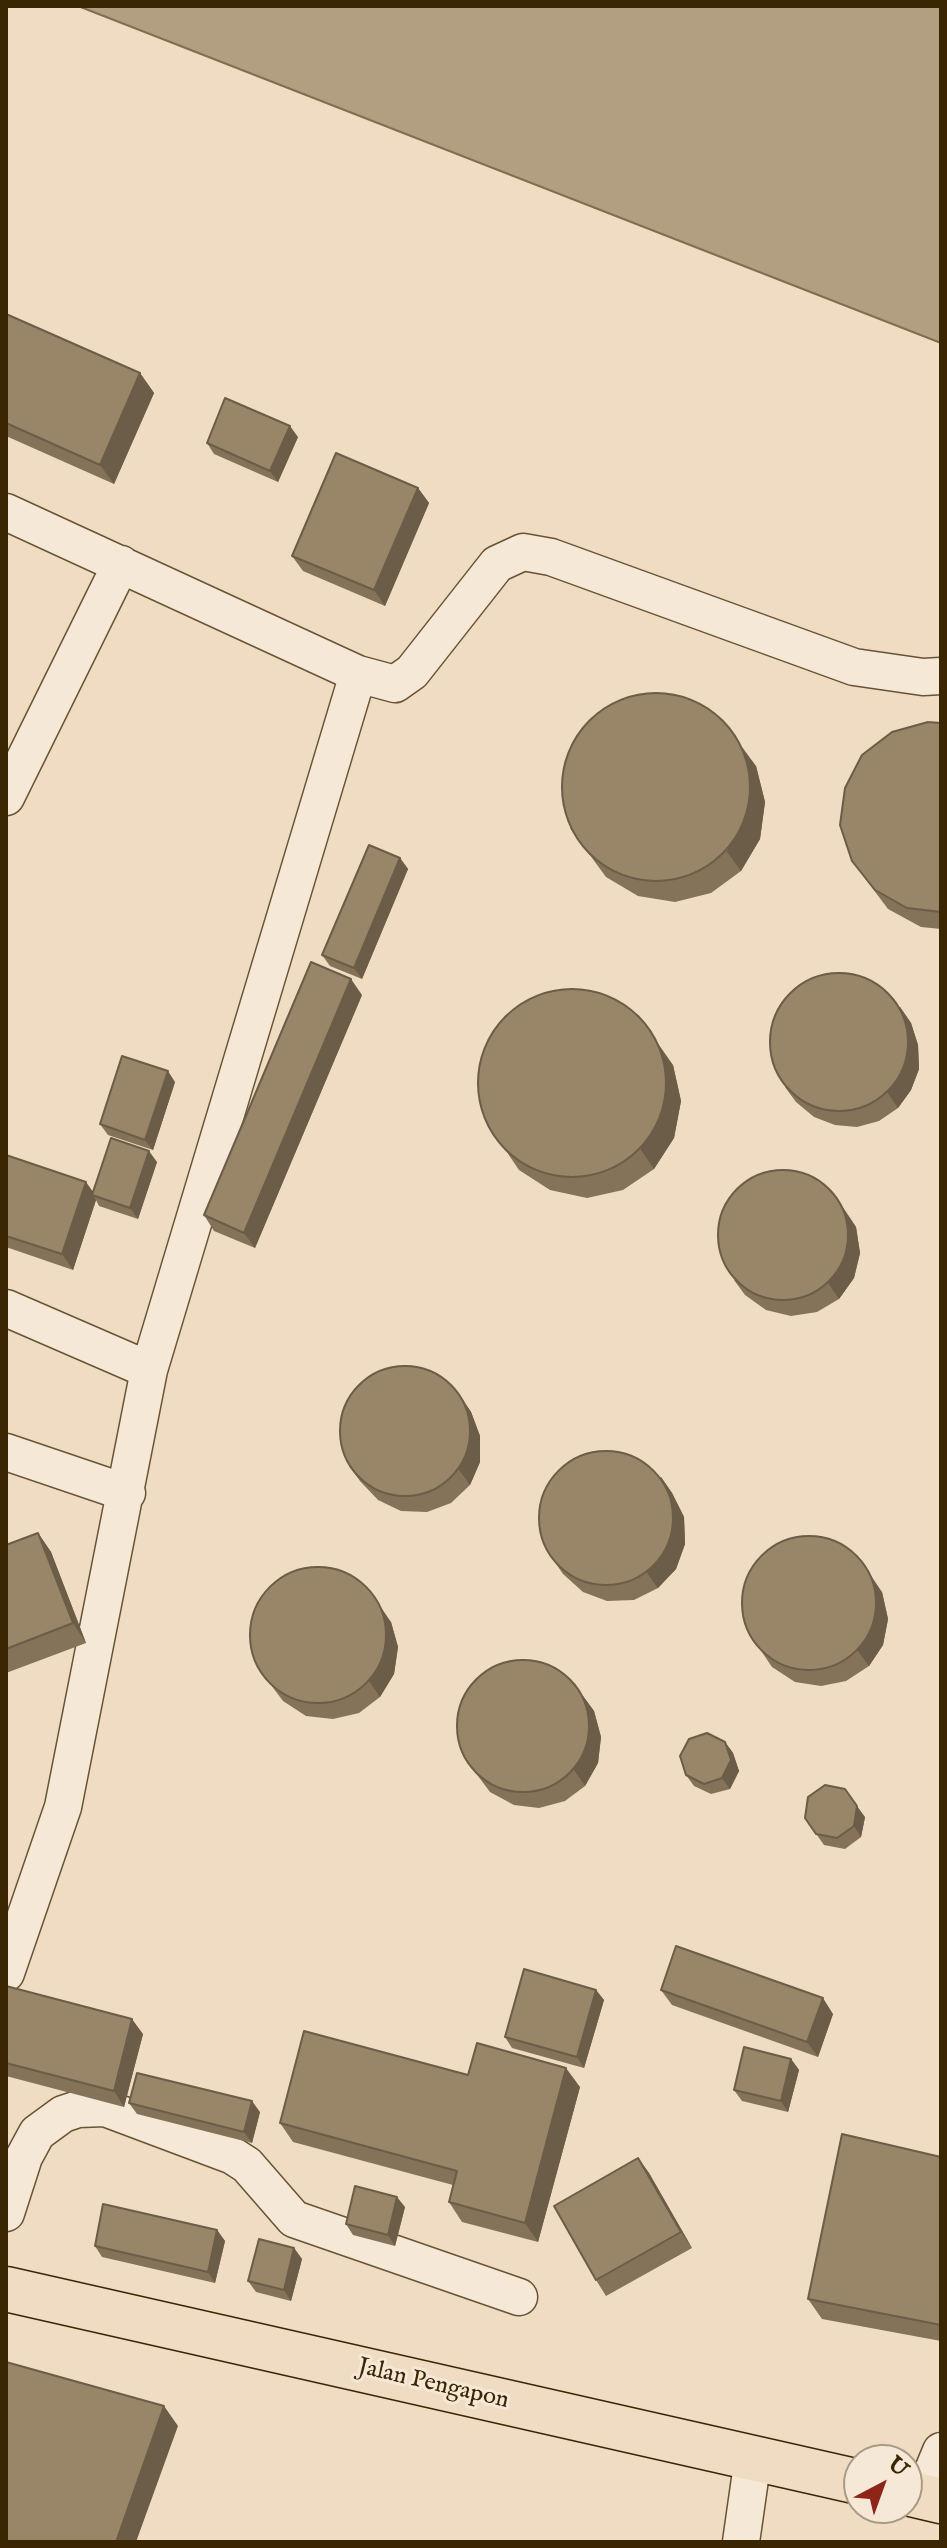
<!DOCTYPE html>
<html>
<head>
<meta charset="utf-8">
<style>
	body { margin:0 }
	#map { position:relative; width:947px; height:2548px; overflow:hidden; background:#efdcc2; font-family:"IM FELL English",serif }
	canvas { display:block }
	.frame { position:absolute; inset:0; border:8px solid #3b2604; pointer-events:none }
	.north { position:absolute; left:843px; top:2444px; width:80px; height:80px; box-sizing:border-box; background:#f5e8d7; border:2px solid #ab9a83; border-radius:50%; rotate:41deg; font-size:22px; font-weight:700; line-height:32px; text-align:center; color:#3b2604 }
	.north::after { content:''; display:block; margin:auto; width:28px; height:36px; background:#8f2418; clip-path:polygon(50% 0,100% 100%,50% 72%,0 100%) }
</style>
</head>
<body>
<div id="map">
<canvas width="947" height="2548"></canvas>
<div class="frame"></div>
<div class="north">U</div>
</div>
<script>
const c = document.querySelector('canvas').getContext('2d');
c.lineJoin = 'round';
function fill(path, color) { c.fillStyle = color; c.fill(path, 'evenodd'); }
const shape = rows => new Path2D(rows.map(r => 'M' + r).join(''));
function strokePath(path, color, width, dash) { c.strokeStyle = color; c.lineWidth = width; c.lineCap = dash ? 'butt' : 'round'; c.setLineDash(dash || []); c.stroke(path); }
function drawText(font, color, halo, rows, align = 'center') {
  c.font = font + ' "IM FELL English",serif'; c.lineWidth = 6; c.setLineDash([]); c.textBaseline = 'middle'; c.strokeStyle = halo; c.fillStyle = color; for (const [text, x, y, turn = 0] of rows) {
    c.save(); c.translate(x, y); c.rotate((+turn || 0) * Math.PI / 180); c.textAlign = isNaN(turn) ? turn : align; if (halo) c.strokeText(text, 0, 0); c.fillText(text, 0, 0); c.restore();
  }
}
const water = shape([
	[78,6,941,6,941,343,78,6]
]);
fill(water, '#b29e81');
strokePath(water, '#826e4f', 2);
const minor = shape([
	[6,512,358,674,149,1370,63,1807,6,1973],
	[358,674,395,684,412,672,497,564,523,552,551,557,854,667,923,677,941,676],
	[6,797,121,564],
	[6,1308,149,1370],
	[6,1452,127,1493],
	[6,2213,24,2157,37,2133,63,2114,78,2109,105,2108,233,2156,247,2165,294,2219,519,2297],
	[922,2497,941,2451],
	[741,2542,753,2458]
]);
const highway = shape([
	[6,2289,859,2482],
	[907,2493,941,2501]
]);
strokePath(minor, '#685434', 39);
strokePath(highway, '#3b2604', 47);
strokePath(minor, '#f5e8d7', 36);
strokePath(highway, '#efdcc2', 44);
fill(shape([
	[6,314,140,373,154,393,114,484,6,436],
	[298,437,278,482,214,454,207,443],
	[418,488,429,503,385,606,303,571,292,556],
	[941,723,941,929,921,927,888,909,852,861],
	[756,766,765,802,760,839,741,871,711,893,675,902,638,896,606,877,570,828],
	[400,858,408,869,362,979,330,966,322,955],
	[362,995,255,1248,214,1231,204,1215],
	[900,1007,911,1023,918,1045,919,1069,911,1090,898,1108,879,1121,857,1127,835,1125,814,1117,796,1102,785,1087],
	[673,1065,681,1101,674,1138,654,1169,623,1190,587,1198,550,1190,519,1170,485,1120],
	[175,1082,153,1150,108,1135,100,1124],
	[6,1155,93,1191,157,1162,138,1219,99,1206,96,1200,73,1270,6,1247],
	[842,1206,856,1227,860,1253,854,1278,839,1299,817,1312,791,1316,766,1310,745,1295,734,1280],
	[461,1397,471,1412,480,1436,480,1462,470,1485,451,1503,427,1512,401,1511,378,1500,360,1481,349,1466],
	[661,1477,672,1493,684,1517,685,1544,676,1569,658,1588,634,1600,607,1601,583,1592,563,1574,552,1558],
	[38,1533,51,1552,86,1643,6,1673,6,1545],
	[882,1592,888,1619,883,1645,869,1666,846,1681,821,1686,795,1682,772,1667,747,1630],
	[391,1622,398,1647,394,1674,380,1697,359,1713,333,1719,306,1716,283,1701,256,1665],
	[583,1696,594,1711,601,1737,598,1763,585,1786,565,1801,539,1808,514,1805,490,1792,463,1756],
	[725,1742,733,1753,739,1771,730,1789,711,1794,694,1786,686,1775],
	[865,1817,861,1837,845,1849,824,1845,805,1818],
	[6,1986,143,2034,124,2107,6,2076],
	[596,1990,604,2000,584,2068,512,2048,505,2037],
	[661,1990,833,2014,818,2057,672,2005],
	[791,2059,799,2070,788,2112,742,2101,734,2090],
	[468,2075,580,2087,538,2242,462,2222,449,2202,453,2185,293,2142,280,2123],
	[129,2103,260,2112,252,2143,137,2114],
	[941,2157,941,2341,822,2319,808,2299],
	[638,2158,649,2173,692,2248,606,2296,596,2280],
	[405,2207,395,2246,353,2235,346,2224],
	[217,2230,225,2241,215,2283,102,2257,95,2246],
	[294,2248,302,2259,291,2301,256,2292,248,2281]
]), '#847259');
fill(shape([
	[140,373,154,393,114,484,100,465],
	[290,426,298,437,278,482,270,471],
	[418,488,429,503,385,606,374,590],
	[742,747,756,766,765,802,760,839,741,871,727,852],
	[400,858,408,869,362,979,354,968],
	[351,979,362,995,255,1248,244,1233],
	[900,1007,911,1023,918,1045,919,1069,911,1090,898,1108,887,1092],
	[638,1015,673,1065,681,1101,674,1138,654,1169,641,1150],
	[168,1071,175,1082,153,1150,145,1140],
	[149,1151,157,1162,138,1219,130,1208],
	[86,1182,96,1196,92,1195,96,1200,73,1270,62,1254],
	[831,1190,856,1227,860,1253,854,1278,839,1299,828,1283],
	[461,1397,471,1412,480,1436,480,1462,470,1485,459,1470],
	[661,1477,672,1493,684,1517,685,1544,676,1569,658,1588,647,1573],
	[38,1533,51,1552,86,1643,73,1623],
	[857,1555,882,1592,888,1619,883,1645,869,1666,858,1651],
	[380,1606,391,1622,398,1647,394,1674,380,1697,369,1681],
	[583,1696,594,1711,601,1737,598,1763,585,1786,574,1770],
	[725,1742,733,1753,739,1771,730,1789,722,1778],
	[857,1806,865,1817,861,1837,854,1826],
	[596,1990,604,2000,584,2068,577,2057],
	[823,1998,833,2014,818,2057,807,2042],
	[132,2019,143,2034,124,2107,114,2091],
	[791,2059,799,2070,788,2112,781,2101],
	[566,2068,580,2087,538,2242,525,2223],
	[252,2101,260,2112,252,2143,244,2132],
	[638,2158,649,2173,692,2248,681,2232],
	[397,2197,405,2207,395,2246,388,2235],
	[217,2230,225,2241,215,2283,208,2272],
	[294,2248,302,2259,291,2301,284,2290],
	[164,2406,178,2426,136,2542,116,2542]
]), '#6b5d48');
const building = shape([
	[6,314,140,373,100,465,6,423,6,314],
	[225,398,290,426,270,471,207,443,225,398],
	[336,453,418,488,374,590,292,556,336,453],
	'562 787a94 94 0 1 1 188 0a94 94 0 1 1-188 0Z',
	[928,722,941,723,941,912,907,908,875,890,852,861,840,825,845,788,862,755,892,732,928,722],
	[369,845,400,858,354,968,322,955,369,845],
	[311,962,351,979,244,1233,204,1215,311,962],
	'770 1042a69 69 0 1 1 138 0a69 69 0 1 1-138 0Z',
	'478 1083a94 94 0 1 1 188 0a94 94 0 1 1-188 0Z',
	[122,1056,168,1071,145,1140,100,1124,122,1056],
	[111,1138,149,1151,130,1208,92,1195,111,1138],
	[6,1155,86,1182,62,1254,6,1236,6,1155],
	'718 1235a65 65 0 1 1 130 0a65 65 0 1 1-130 0Z',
	'340 1431a65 65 0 1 1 130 0a65 65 0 1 1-130 0Z',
	'539 1518a67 67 0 1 1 134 0a67 67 0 1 1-134 0Z',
	[38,1533,73,1623,6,1649,6,1545,38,1533],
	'742 1603a67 67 0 1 1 134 0a67 67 0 1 1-134 0Z',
	'250 1635a68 68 0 1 1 136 0a68 68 0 1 1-136 0Z',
	'457 1726a66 66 0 1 1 132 0a66 66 0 1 1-132 0Z',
	[707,1733,725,1742,731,1760,722,1778,704,1784,686,1775,680,1756,689,1739,707,1733],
	[825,1785,845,1789,857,1806,854,1826,837,1838,816,1834,805,1818,808,1797,825,1785],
	[676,1946,823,1998,807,2042,661,1990,676,1946],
	[524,1969,596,1990,577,2057,505,2037,524,1969],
	[6,1986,132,2019,114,2091,6,2063,6,1986],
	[304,2031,468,2075,477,2043,566,2068,525,2223,449,2202,457,2171,280,2123,304,2031],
	[744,2047,791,2059,781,2101,734,2090,744,2047],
	[137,2073,252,2101,244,2132,129,2103,137,2073],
	[842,2134,941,2157,941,2325,808,2299,842,2134],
	[638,2158,681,2232,596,2280,554,2206,638,2158],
	[355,2186,397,2197,388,2235,346,2224,355,2186],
	[103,2204,217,2230,208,2272,95,2246,103,2204],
	[259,2239,294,2248,284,2290,248,2281,259,2239],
	[6,2362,164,2406,116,2542,6,2542,6,2362]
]);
fill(building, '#998567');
strokePath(building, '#6b5d48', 2);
drawText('24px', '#3b2604', '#f5e8d7', [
	["Jalan Pengapon",433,2385,13]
]);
</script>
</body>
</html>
